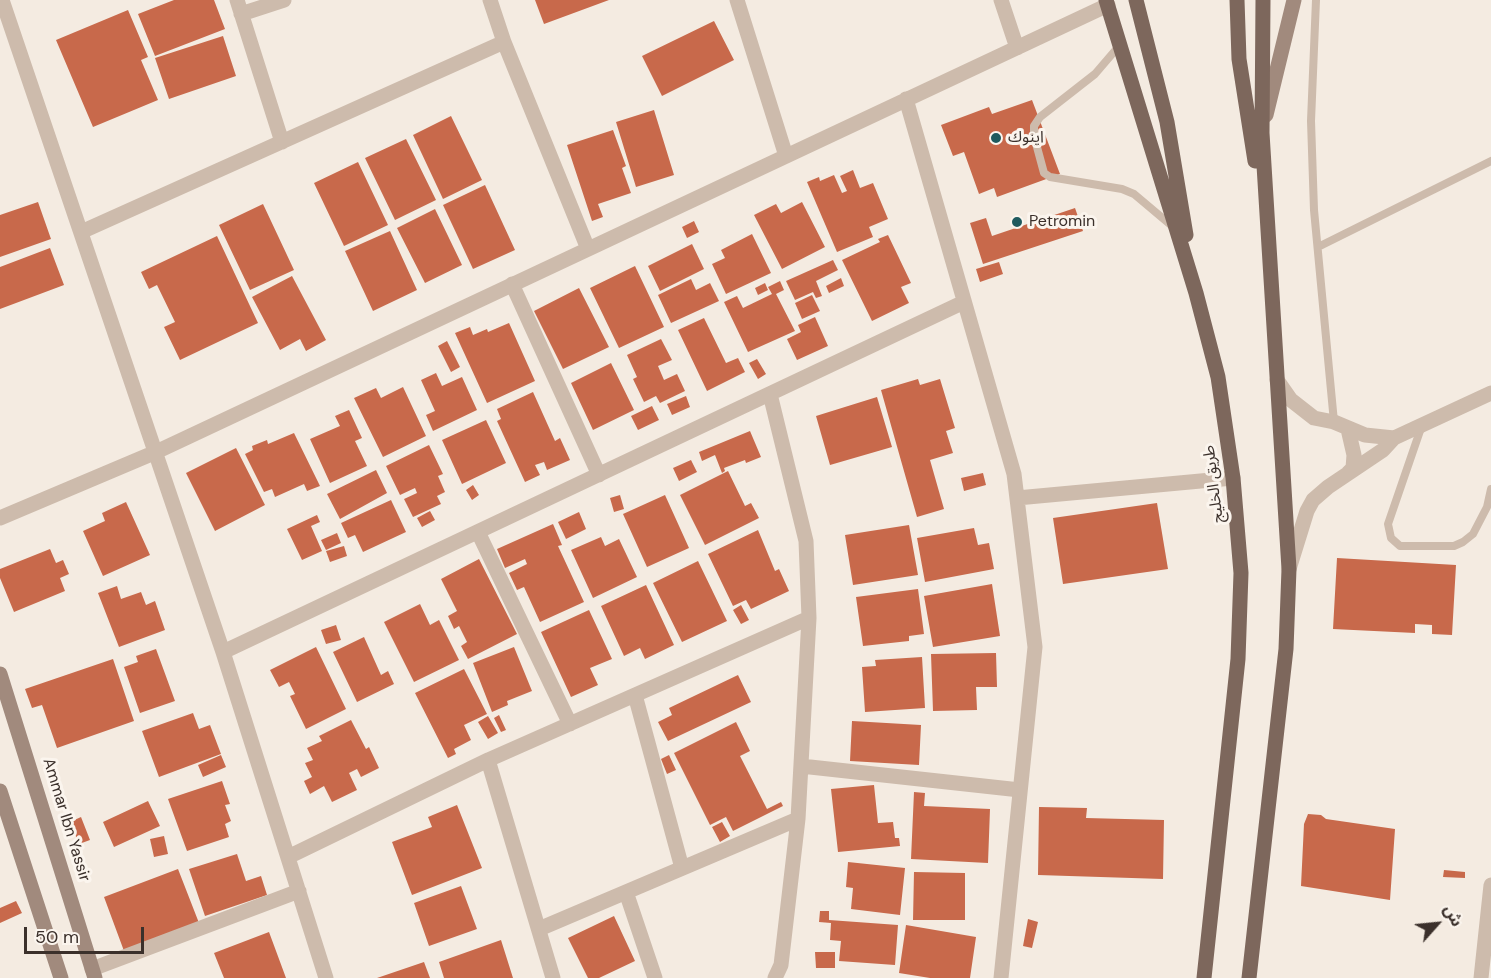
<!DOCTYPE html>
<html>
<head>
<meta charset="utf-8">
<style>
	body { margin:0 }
	#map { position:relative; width:1491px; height:978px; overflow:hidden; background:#f4ebe1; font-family:"DM Sans","Noto Sans Arabic",sans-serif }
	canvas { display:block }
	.north { position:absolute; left:1407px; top:894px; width:60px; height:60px; -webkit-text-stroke:4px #fbf5ee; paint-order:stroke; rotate:63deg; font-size:16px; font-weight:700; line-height:24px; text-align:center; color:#3b302b }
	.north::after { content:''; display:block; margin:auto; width:21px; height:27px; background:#3b302b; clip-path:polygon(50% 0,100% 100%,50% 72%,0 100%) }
	.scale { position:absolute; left:24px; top:927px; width:120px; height:27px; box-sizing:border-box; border:3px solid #3b302b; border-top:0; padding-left:8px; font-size:18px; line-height:21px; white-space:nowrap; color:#3b302b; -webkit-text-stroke:4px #fbf5ee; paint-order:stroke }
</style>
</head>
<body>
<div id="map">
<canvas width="1491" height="978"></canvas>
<div class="north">ش</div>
<div class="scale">50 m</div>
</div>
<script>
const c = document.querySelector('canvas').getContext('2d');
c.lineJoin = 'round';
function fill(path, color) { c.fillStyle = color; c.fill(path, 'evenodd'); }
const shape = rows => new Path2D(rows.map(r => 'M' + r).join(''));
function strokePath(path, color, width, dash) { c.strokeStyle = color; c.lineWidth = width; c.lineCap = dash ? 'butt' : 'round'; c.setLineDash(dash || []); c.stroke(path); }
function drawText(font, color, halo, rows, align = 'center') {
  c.font = font + ' "DM Sans","Noto Sans Arabic",sans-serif'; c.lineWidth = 6; c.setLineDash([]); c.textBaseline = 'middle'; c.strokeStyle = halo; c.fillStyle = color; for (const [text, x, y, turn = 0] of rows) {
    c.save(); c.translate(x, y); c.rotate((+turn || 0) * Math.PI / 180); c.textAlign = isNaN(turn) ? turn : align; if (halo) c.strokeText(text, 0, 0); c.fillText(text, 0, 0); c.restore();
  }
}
fill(shape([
	[174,0,214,0,225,29,155,56,138,14],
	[535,0,609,0,544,24],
	[128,10,148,57,141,60,158,100,93,127,56,40],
	[714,21,734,60,662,96,642,56],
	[223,36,236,76,169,99,155,58],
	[1032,100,1060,174,997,197,994,188,979,194,964,152,953,156,941,125,989,107,992,114],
	[654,110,674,175,636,187,616,122],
	[451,116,482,180,443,199,413,135],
	[613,130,626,166,622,168,631,193,598,204,603,217,592,221,567,145],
	[406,139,436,200,395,220,365,158],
	[358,162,388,225,344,246,314,183],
	[853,170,860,188,873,183,888,219,869,227,873,237,837,252,807,182,819,177,820,181,834,175,842,193,847,191,840,176],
	[485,185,515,250,473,269,443,205],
	[38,202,51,239,0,257,0,215],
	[802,202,825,247,782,269,754,215,776,204,781,213],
	[263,204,294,270,250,290,219,225],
	[1075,208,1083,231,983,264,970,223,986,218,992,236],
	[435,209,462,265,425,283,397,228],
	[694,221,699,232,687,238,682,227],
	[390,231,417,290,373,311,345,251],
	[752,234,771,273,726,294,712,264,725,258,721,250],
	[888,235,911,283,901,287,909,303,872,321,842,260,880,242,878,239],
	[217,236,258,323,180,360,164,327,175,322,157,285,149,289,141,272],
	[692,244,704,269,660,291,648,266],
	[50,248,64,285,0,309,0,267],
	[833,260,838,270,816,281,822,296,816,298,813,292,795,300,786,281],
	[999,262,1003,274,980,282,976,269],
	[635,266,664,327,619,348,590,288],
	[292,276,326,340,306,351,300,339,280,350,252,297],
	[841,278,844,286,829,293,826,286],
	[691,279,696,290,710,283,719,301,671,323,658,295],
	[780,281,784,290,776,294,795,331,748,352,724,302,737,296,743,308,772,294,768,287],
	[765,283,768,290,758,295,755,288],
	[579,288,609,347,563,369,534,311],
	[812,295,820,311,802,319,795,303],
	[815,317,828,346,797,360,787,339,801,332,798,325],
	[704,318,726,363,738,358,745,372,707,391,678,330],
	[509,323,535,381,487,403,455,333,470,327,473,335,487,329,488,332],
	[661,339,672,360,658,366,664,380,677,374,685,391,660,403,656,396,644,402,633,379,637,377,627,355],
	[447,341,460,367,451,372,438,346],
	[757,359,766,374,758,379,749,363],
	[611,363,634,410,593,430,571,383],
	[436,373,442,386,462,377,477,410,433,431,426,415,435,411,421,380],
	[918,379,920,385,940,379,955,428,946,431,953,453,930,460,944,509,917,517,881,390],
	[403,387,426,436,383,457,354,398,376,388,381,398],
	[533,392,555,441,560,438,570,460,547,470,544,462,535,465,540,475,525,482,497,421,501,419,497,409],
	[686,396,690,407,672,415,667,404],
	[877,397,892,447,830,465,816,416],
	[652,406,659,420,638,430,631,416],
	[349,410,362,438,355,441,367,466,330,483,310,439,340,426,335,416],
	[486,420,506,463,462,484,442,440],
	[750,431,761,457,746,463,745,460,724,468,725,471,722,473,715,455,702,461,699,452],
	[294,433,320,486,307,491,304,484,275,497,272,489,264,492,245,454,253,450,252,446,267,440,268,444],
	[429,445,443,474,438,476,445,492,437,496,441,504,413,517,404,499,417,493,415,488,400,495,386,466],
	[236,448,265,505,215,531,186,473],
	[691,460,697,472,679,481,673,468],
	[376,470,387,493,340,519,327,494],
	[728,471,745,506,751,503,759,518,705,545,680,495],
	[983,473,986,485,964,491,961,478],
	[473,485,479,495,472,500,466,490],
	[620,495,624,509,614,512,610,498],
	[665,495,689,548,647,567,623,514],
	[391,500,406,532,363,552,355,535,348,538,341,523],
	[126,502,150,555,103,576,83,531,105,521,102,513],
	[1157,503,1168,569,1063,584,1053,518],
	[430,511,435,520,422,527,417,518],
	[579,512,586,529,566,539,558,522],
	[317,515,320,522,311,526,322,551,302,560,287,529],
	[553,524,562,545,558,546,584,602,540,622,524,587,517,590,509,573,527,564,525,559,505,568,497,549],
	[909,525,918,575,853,585,845,535],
	[974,528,978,545,989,543,994,569,925,582,917,538],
	[758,530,775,571,779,569,789,591,751,609,746,600,733,606,708,554],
	[337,533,341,543,326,550,321,540],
	[601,537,605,546,619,539,637,577,593,598,571,550],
	[344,546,347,556,330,562,326,551],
	[50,549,56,563,63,560,69,574,60,578,65,591,14,612,0,578,0,569],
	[1337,558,1456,565,1452,635,1432,634,1432,625,1415,624,1415,633,1333,629],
	[479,559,517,634,468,659,461,646,467,642,459,626,454,629,448,616,457,611,441,579],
	[698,561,727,621,682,642,653,583],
	[992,584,1000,636,933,647,924,596],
	[646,585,674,645,645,659,640,648,624,656,601,606],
	[117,586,121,599,141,592,146,605,155,601,165,630,119,647,98,593],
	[918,589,924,634,909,636,909,641,863,646,856,597],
	[420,604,430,625,439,620,459,660,414,682,384,622],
	[741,605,749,620,741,624,733,610],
	[589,610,612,659,590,668,598,685,571,697,541,632],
	[336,625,341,640,326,644,321,630],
	[364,637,381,675,388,671,394,684,357,702,333,652],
	[316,647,346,709,306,729,290,696,295,694,289,682,279,687,270,670],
	[514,647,532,691,507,701,508,705,492,712,473,663],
	[156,649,175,701,140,713,124,667,138,662,136,656],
	[996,653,997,687,976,687,977,710,933,711,931,654],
	[922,657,925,708,865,712,862,667,876,666,875,660],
	[113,659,134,721,57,748,42,705,32,708,25,689],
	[464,669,487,714,464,725,471,740,454,749,456,754,448,758,415,693],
	[738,675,751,702,668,741,658,722,672,715,669,708],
	[193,713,199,729,210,725,221,754,159,777,142,731],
	[499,715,506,730,501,732,494,718],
	[488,716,498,733,488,739,478,722],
	[351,720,366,749,369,747,379,768,361,777,357,769,349,773,357,790,332,802,324,786,310,794,304,781,312,777,305,763,313,760,307,748,322,741,319,736],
	[852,721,921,725,919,765,850,761],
	[736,722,750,751,740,756,767,809,781,802,783,806,733,831,726,817,710,825,674,753],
	[221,755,226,767,203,777,198,765],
	[669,755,676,770,667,774,661,759],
	[222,781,230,804,225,805,231,821,225,824,229,837,187,851,168,799],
	[874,785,878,823,893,822,895,838,899,838,900,846,838,852,831,789],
	[914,792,925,793,924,806,990,809,988,863,911,859],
	[148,801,160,826,114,847,103,822],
	[457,805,482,868,412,895,392,842,432,827,428,817],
	[1039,807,1087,808,1086,818,1164,820,1163,879,1038,875],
	[1308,814,1321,815,1326,819,1395,829,1390,900,1301,886,1304,824],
	[81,817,90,840,79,844,70,822],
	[722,822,730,836,720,842,712,827],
	[164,836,168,854,154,857,150,839],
	[237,854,246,881,261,876,267,895,205,916,189,869],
	[848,862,905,868,900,915,851,909,853,888,846,887],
	[178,869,199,923,124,951,104,897],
	[1444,870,1465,872,1465,878,1443,877],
	[914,872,965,873,965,920,913,920],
	[461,886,477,929,429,946,414,903],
	[16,901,22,913,0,923,0,908],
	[820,911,829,911,829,920,898,925,895,965,839,961,841,941,830,940,831,923,819,922],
	[614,916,635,961,599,978,588,978,568,938],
	[1028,919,1038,922,1032,948,1023,946],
	[906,925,976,937,970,978,930,978,899,973],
	[269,932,286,978,224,978,214,953],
	[501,940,513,978,444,978,439,962],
	[815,952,835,952,835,968,816,968],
	[424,962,430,978,377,978]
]), '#c8694b');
strokePath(shape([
	[1316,0,1311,121,1314,210,1334,422],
	[1119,46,1095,74,1040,117,1034,126,1034,136,1044,173,1050,177,1122,189,1134,194,1172,226],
	[1318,247,1491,161],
	[1421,428,1388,524,1391,538,1400,546,1454,546,1463,542,1473,534,1487,507,1491,489]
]), '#cdbbac', 8);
strokePath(shape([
	[2,0,223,652,326,978],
	[237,0,282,142],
	[490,0,504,42,588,249],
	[737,0,786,156],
	[1001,0,1017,48],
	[241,14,284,0],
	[906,99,1014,474,1035,647,1001,978],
	[81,232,504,42],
	[512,284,599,475],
	[1277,380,1291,400,1314,418,1334,422,1365,435,1394,438],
	[770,394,806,541,809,618,798,819,781,965,775,978],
	[1348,429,1354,455,1353,468,1348,473],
	[1017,498,1233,478],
	[0,518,156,452,1108,5],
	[478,532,570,724],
	[1289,569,1307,511,1313,500,1328,487,1383,450,1394,438,1491,393],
	[223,652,964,302],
	[635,695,682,868],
	[488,760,553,978],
	[801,766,1020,790],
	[288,857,488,760,809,618],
	[626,892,655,978],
	[539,929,798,819],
	[92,969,299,891],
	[1481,978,1491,885]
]), '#cdbbac', 15);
strokePath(shape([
	[1266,115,1294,0],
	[0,674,95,978],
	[0,791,61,978]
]), '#a18a7d', 15);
strokePath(shape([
	[1106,0,1196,293,1218,377,1233,478,1241,573,1238,659,1204,978],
	[1136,0,1167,122,1186,235],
	[1237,0,1239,59,1255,161],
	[1249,978,1286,649,1289,569,1262,133,1263,0]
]), '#7d675c', 15);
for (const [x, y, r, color] of [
	[996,138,6,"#1f5a5e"],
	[1017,222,6,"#1f5a5e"]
]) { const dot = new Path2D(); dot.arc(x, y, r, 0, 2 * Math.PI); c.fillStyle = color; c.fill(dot); strokePath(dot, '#fbf5ee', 2); }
drawText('16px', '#3b302b', '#fbf5ee', [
	["اينوك",1008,138],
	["Petromin",1029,222]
], 'left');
drawText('16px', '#3b302b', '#fbf5ee', [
	["طريق الخليج",1214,484,-97],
	["Ammar Ibn Yassir",66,820,73]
]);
</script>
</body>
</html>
